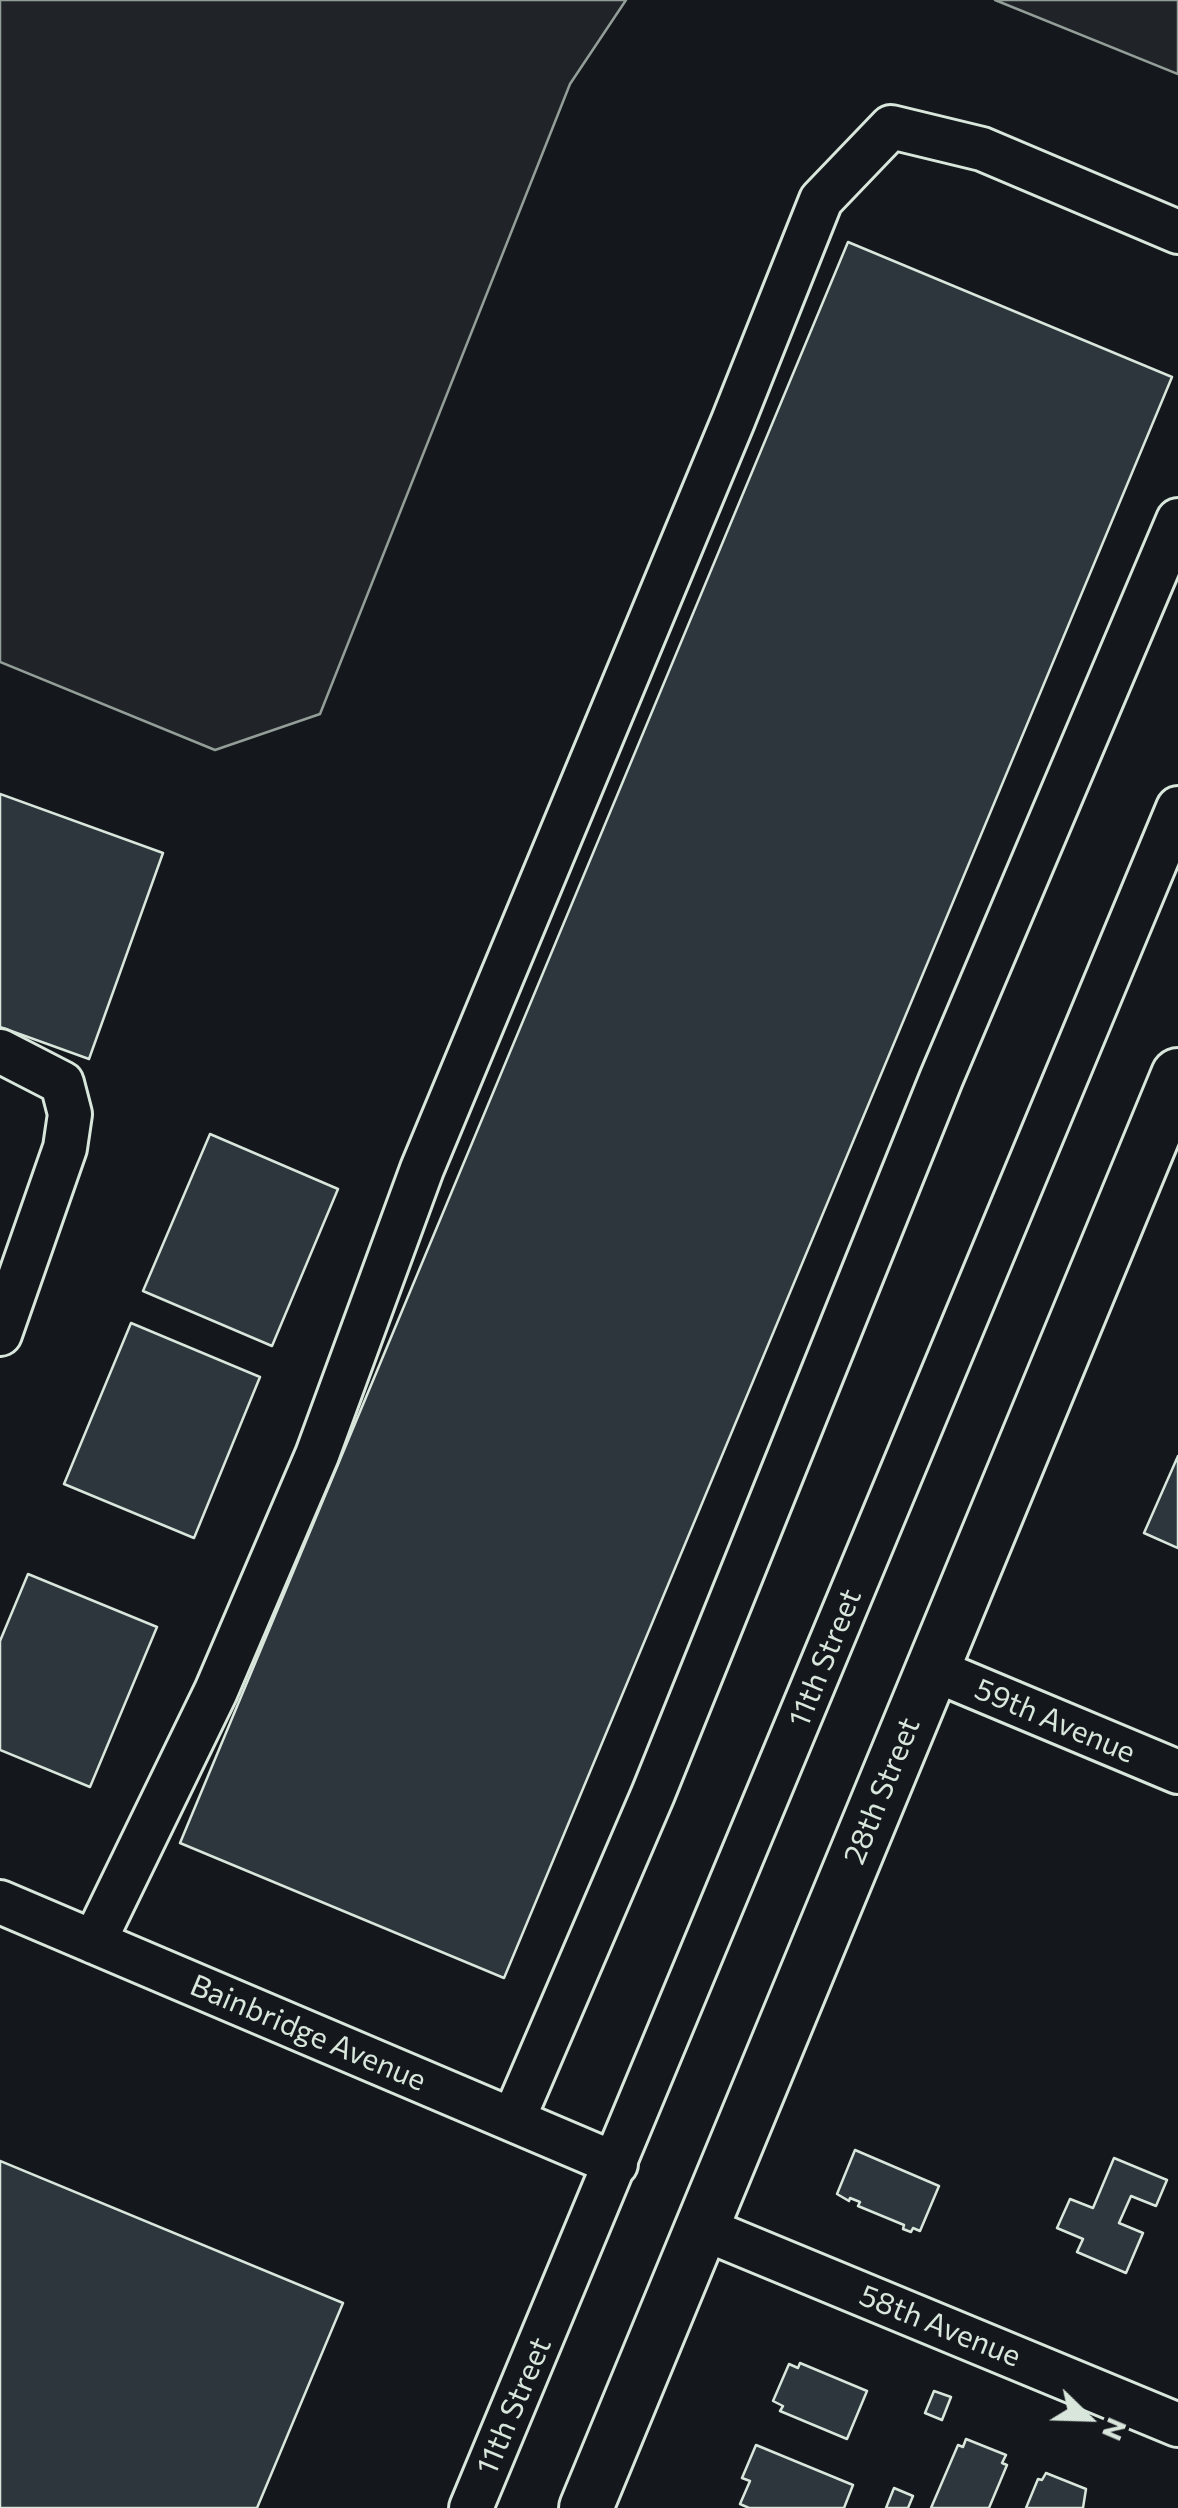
<!DOCTYPE html>
<html>
<head>
<meta charset="utf-8">
<style>
	body { margin:0 }
	#map { position:relative; width:1178px; height:2508px; overflow:hidden; background:#14181c; font-family:Commissioner,sans-serif }
	canvas { display:block }
	.north { position:absolute; left:1038px; top:2368px; width:100px; height:100px; -webkit-text-stroke:8px #14181c; paint-order:stroke; rotate:113deg; font-size:28px; font-weight:700; line-height:40px; text-align:center; color:#d8e6dc }
	.north::after { content:''; display:block; margin:auto; width:35px; height:45px; background:#d8e6dc; clip-path:polygon(50% 0,100% 100%,50% 72%,0 100%) }
</style>
</head>
<body>
<div id="map">
<canvas width="1178" height="2508"></canvas>
<div class="north">N</div>
</div>
<script>
const c = document.querySelector('canvas').getContext('2d');
c.lineJoin = 'round';
function fill(path, color) { c.fillStyle = color; c.fill(path, 'evenodd'); }
const shape = rows => new Path2D(rows.map(r => 'M' + r).join(''));
function strokePath(path, color, width, dash) { c.strokeStyle = color; c.lineWidth = width; c.lineCap = dash ? 'butt' : 'round'; c.setLineDash(dash || []); c.stroke(path); }
function drawText(font, color, halo, rows, align = 'center') {
  c.font = font + ' Commissioner,sans-serif'; c.lineWidth = 8; c.setLineDash([]); c.textBaseline = 'middle'; c.strokeStyle = halo; c.fillStyle = color; for (const [text, x, y, turn = 0] of rows) {
    c.save(); c.translate(x, y); c.rotate((+turn || 0) * Math.PI / 180); c.textAlign = isNaN(turn) ? turn : align; if (halo) c.strokeText(text, 0, 0); c.fillText(text, 0, 0); c.restore();
  }
}
const green = shape([
	[0,0,626,0,570,84,320,714,215,750,0,662,0,0],
	[995,0,1178,0,1178,74,995,0]
]);
fill(green, '#202428');
strokePath(green, '#939e99', 2.5);
const building = shape([
	[848,242,1172,377,504,1978,180,1843,848,242],
	[0,794,163,853,89,1059,0,1027,0,794],
	[210,1134,338,1189,272,1346,143,1291,210,1134],
	[131,1323,260,1377,194,1538,64,1484,131,1323],
	[1178,1456,1178,1548,1144,1533,1178,1456],
	[28,1574,157,1627,90,1787,0,1750,0,1641,28,1574],
	[855,2150,939,2186,920,2231,913,2228,911,2232,903,2229,904,2225,858,2206,860,2202,850,2198,849,2201,837,2194,855,2150],
	[1114,2158,1167,2180,1156,2206,1131,2196,1119,2223,1143,2233,1126,2273,1077,2252,1083,2239,1057,2228,1070,2199,1093,2208,1114,2158],
	[0,2161,343,2303,257,2508,0,2508,0,2161],
	[800,2363,867,2391,847,2439,780,2411,783,2406,773,2401,789,2364,798,2368,800,2363],
	[934,2391,951,2397,942,2420,925,2413,934,2391],
	[966,2439,1006,2455,1002,2463,1007,2465,989,2508,931,2508,958,2445,963,2447,966,2439],
	[756,2445,853,2485,844,2508,749,2508,740,2504,750,2481,742,2478,756,2445],
	[1046,2473,1086,2489,1083,2508,1026,2508,1038,2479,1042,2480,1046,2473],
	[894,2488,913,2496,908,2508,886,2508,894,2488]
]);
fill(building, '#2c363c');
strokePath(building, '#d8e6dc', 2.5);
const minor = shape([
	[0,1051,62,1083,70,1114,65,1148,0,1334],
	[932,1669,1178,1772],
	[0,1902,616,2164],
	[94,1942,216,1691,317,1455,422,1169,733,421,821,200,891,127,982,149,1178,232],
	[513,2120,653,1794,941,1079,1178,520],
	[702,2228,1178,2425],
	[471,2508,1178,808]
]);
const major = shape([
	[586,2508,1178,1075]
]);
strokePath(minor, '#d8e6dc', 48);
strokePath(major, '#d8e6dc', 58);
strokePath(minor, '#14181c', 42);
strokePath(major, '#14181c', 52);
drawText('30px', '#d8e6dc', '#14181c', [
	["11th Street",825,1658,-68],
	["59th Avenue",1055,1721,23],
	["28th Street",882,1791,-68],
	["Bainbridge Avenue",308,2033,23],
	["58th Avenue",940,2326,22],
	["11th Street",514,2406,-67]
]);
</script>
</body>
</html>
